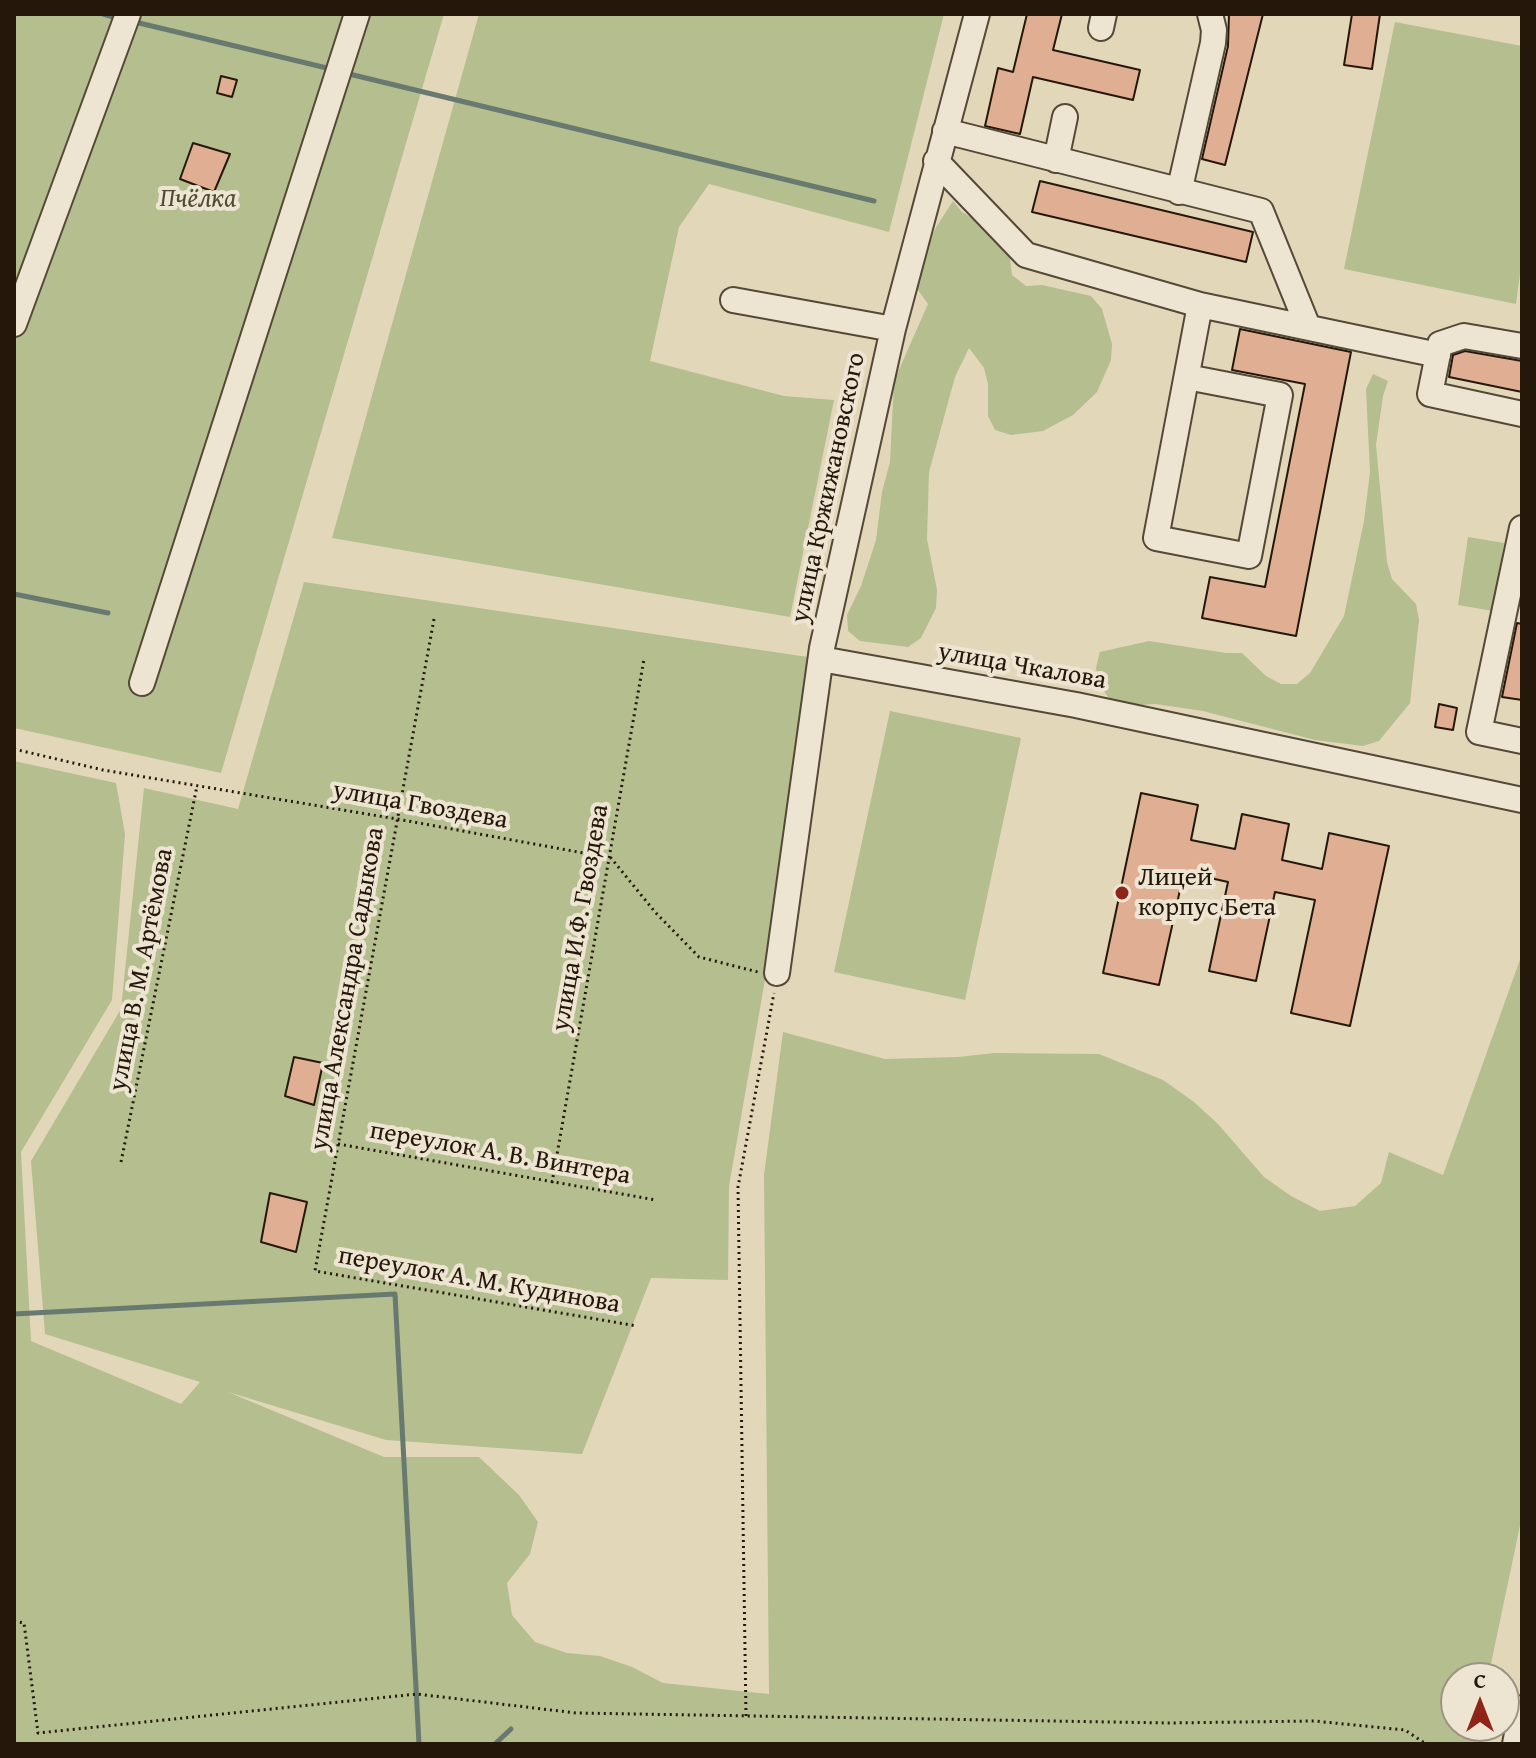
<!DOCTYPE html>
<html>
<head>
<meta charset="utf-8">
<style>
	body { margin:0 }
	#map { position:relative; width:1536px; height:1758px; overflow:hidden; background:#e3d7ba; font-family:"Gentium Book Plus",serif }
	canvas { display:block }
	.frame { position:absolute; inset:0; border:16px solid #25180a; pointer-events:none }
	.north { position:absolute; left:1440px; top:1662px; width:80px; height:80px; box-sizing:border-box; background:#ede5d2; border:2px solid #9d9382; border-radius:50%; rotate:0deg; font-size:22px; font-weight:700; line-height:32px; text-align:center; color:#25180a }
	.north::after { content:''; display:block; margin:auto; width:28px; height:36px; background:#8f2418; clip-path:polygon(50% 0,100% 100%,50% 72%,0 100%) }
</style>
</head>
<body>
<div id="map">
<canvas width="1536" height="1758"></canvas>
<div class="frame"></div>
<div class="north">С</div>
</div>
<script>
const c = document.querySelector('canvas').getContext('2d');
c.lineJoin = 'round';
function fill(path, color) { c.fillStyle = color; c.fill(path, 'evenodd'); }
const shape = rows => new Path2D(rows.map(r => 'M' + r).join(''));
function strokePath(path, color, width, dash) { c.strokeStyle = color; c.lineWidth = width; c.lineCap = dash ? 'butt' : 'round'; c.setLineDash(dash || []); c.stroke(path); }
function drawText(font, color, halo, rows, align = 'center') {
  c.font = font + ' "Gentium Book Plus",serif'; c.lineWidth = 8; c.setLineDash([]); c.textBaseline = 'middle'; c.strokeStyle = halo; c.fillStyle = color; for (const [text, x, y, turn = 0] of rows) {
    c.save(); c.translate(x, y); c.rotate((+turn || 0) * Math.PI / 180); c.textAlign = isNaN(turn) ? turn : align; if (halo) c.strokeText(text, 0, 0); c.fillText(text, 0, 0); c.restore();
  }
}
fill(shape([
	[14,14,444,14,221,773,14,728],
	[479,14,944,14,889,232,709,184,679,227,650,361,784,396,834,400,790,617,332,538],
	[1395,22,1522,46,1522,258,1516,304,1344,269],
	[953,201,962,212,992,230,1010,258,1012,275,1026,286,1042,285,1091,296,1102,309,1112,344,1111,360,1097,392,1073,415,1043,431,1011,435,995,430,988,416,988,384,984,368,969,348,955,377,929,472,927,539,937,590,936,608,921,638,908,647,860,641,848,631,847,615,861,586,876,540,882,492,890,462,894,381,928,304,918,290,917,274,935,229],
	[1373,374,1388,381,1383,396,1376,445,1387,562,1392,579,1416,604,1419,620,1410,703,1379,741,1363,746,1315,740,1203,711,1155,704,1122,706,1108,697,1099,684,1096,668,1100,652,1149,641,1226,653,1242,653,1266,676,1281,684,1297,684,1310,673,1344,616,1364,521,1370,472,1366,389],
	[1468,537,1504,543,1493,611,1458,605],
	[304,582,821,659,729,1186,728,1280,651,1278,582,1454,386,1440,228,1392,384,1457,479,1457,519,1495,538,1522,530,1554,507,1583,512,1615,535,1642,567,1653,600,1656,632,1667,663,1683,769,1694,764,1175,783,1032,885,1059,958,1057,994,1053,1099,1054,1163,1080,1194,1102,1218,1124,1264,1177,1291,1196,1320,1211,1355,1206,1381,1183,1389,1152,1443,1175,1522,954,1522,1516,1488,1678,1456,1678,1456,1726,1478,1726,1476,1744,14,1744,14,761,116,783,125,834,112,1000,21,1152,31,1341,181,1404,200,1382,45,1334,31,1161,121,1009,144,788,238,809],
	[890,711,1021,738,965,1000,834,972]
]), '#b4be8f');
strokePath(shape([
	[103,14,117,18],
	[135,22,331,69],
	[345,73,874,201],
	[14,594,108,613],
	[14,1314,395,1294,419,1744],
	[495,1744,511,1729]
]), '#68796f', 5);
const building = shape([
	[1027,14,1062,14,1053,50,1140,70,1133,100,1033,77,1020,134,985,126,998,68,1013,72,1027,14],
	[1229,14,1263,14,1225,165,1202,159,1228,46,1229,14],
	[1352,14,1380,14,1372,69,1344,65,1352,14],
	[221,76,237,80,232,97,217,93,221,76],
	[193,143,230,154,214,192,180,179,193,143],
	[1040,181,1253,232,1246,262,1032,212,1040,181],
	[1240,329,1351,352,1296,636,1202,618,1210,577,1265,587,1305,384,1232,370,1240,329],
	[1465,351,1522,361,1522,392,1449,377,1453,355,1465,351],
	[1517,623,1522,624,1522,700,1502,697,1517,623],
	[1439,704,1457,708,1453,730,1435,727,1439,704],
	[1141,793,1198,805,1191,840,1235,849,1242,814,1289,824,1282,860,1322,869,1329,833,1389,846,1350,1026,1291,1013,1315,900,1275,892,1256,981,1209,971,1228,882,1184,872,1159,985,1103,973,1141,793],
	[294,1057,323,1063,314,1105,285,1096,294,1057],
	[270,1193,307,1202,296,1252,261,1242,270,1193]
]);
fill(building, '#e0ae93');
strokePath(building, '#25180a', 2);
const minor = shape([
	[1101,28,1104,14],
	[945,131,1261,211,1308,327],
	[1056,160,1065,117],
	[936,161,1026,255,1200,305,1438,355],
	[1179,192,1213,43,1214,30,1210,14],
	[733,300,893,329],
	[14,324,128,14],
	[1522,346,1464,336,1440,344,1430,394,1522,414],
	[1187,377,1280,395,1249,556,1156,538,1200,305],
	[1522,528,1479,732,1522,741],
	[821,659,1076,705,1522,800],
	[142,683,357,14],
	[777,973,822,648,893,329,977,14],
	[1515,1744,1522,1708]
]);
strokePath(minor, '#544836', 28);
strokePath(shape([
	[434,619,315,1271,637,1326],
	[14,749,103,770,397,819,611,858,655,912,699,957,758,972],
	[338,1144,656,1200],
	[121,1162,197,786],
	[552,1183,644,659],
	[14,1621,24,1623,38,1733,417,1694,576,1713,1170,1723,1314,1721,1405,1730,1426,1744],
	[746,1716,738,1187,774,993]
]), '#25180a', 3, [2, 4]);
strokePath(minor, '#ede5d2', 24);
for (const [x, y, r, color] of [
	[1122,893,8,"#8f2418"]
]) { const dot = new Path2D(); dot.arc(x, y, r, 0, 2 * Math.PI); c.fillStyle = color; c.fill(dot); strokePath(dot, '#ede5d2', 3); }
drawText('italic 26px', '#504a32', '#ede5d2', [
	["Пчёлка",198,199]
]);
drawText('26px', '#25180a', '#ede5d2', [
	["улица Кржижановского",829,488,-78],
	["улица Чкалова",1022,667,10],
	["улица Гвоздева",420,806,10],
	["улица И.Ф. Гвоздева",581,918,-80],
	["улица В. М. Артёмова",142,970,-79],
	["улица Александра Садыкова",348,989,-80],
	["переулок А. В. Винтера",500,1154,10],
	["переулок А. М. Кудинова",479,1281,10]
]);
drawText('26px', '#25180a', '#ede5d2', [
	["Лицей",1138,878],
	["корпус Бета",1138,908]
], 'left');
</script>
</body>
</html>
